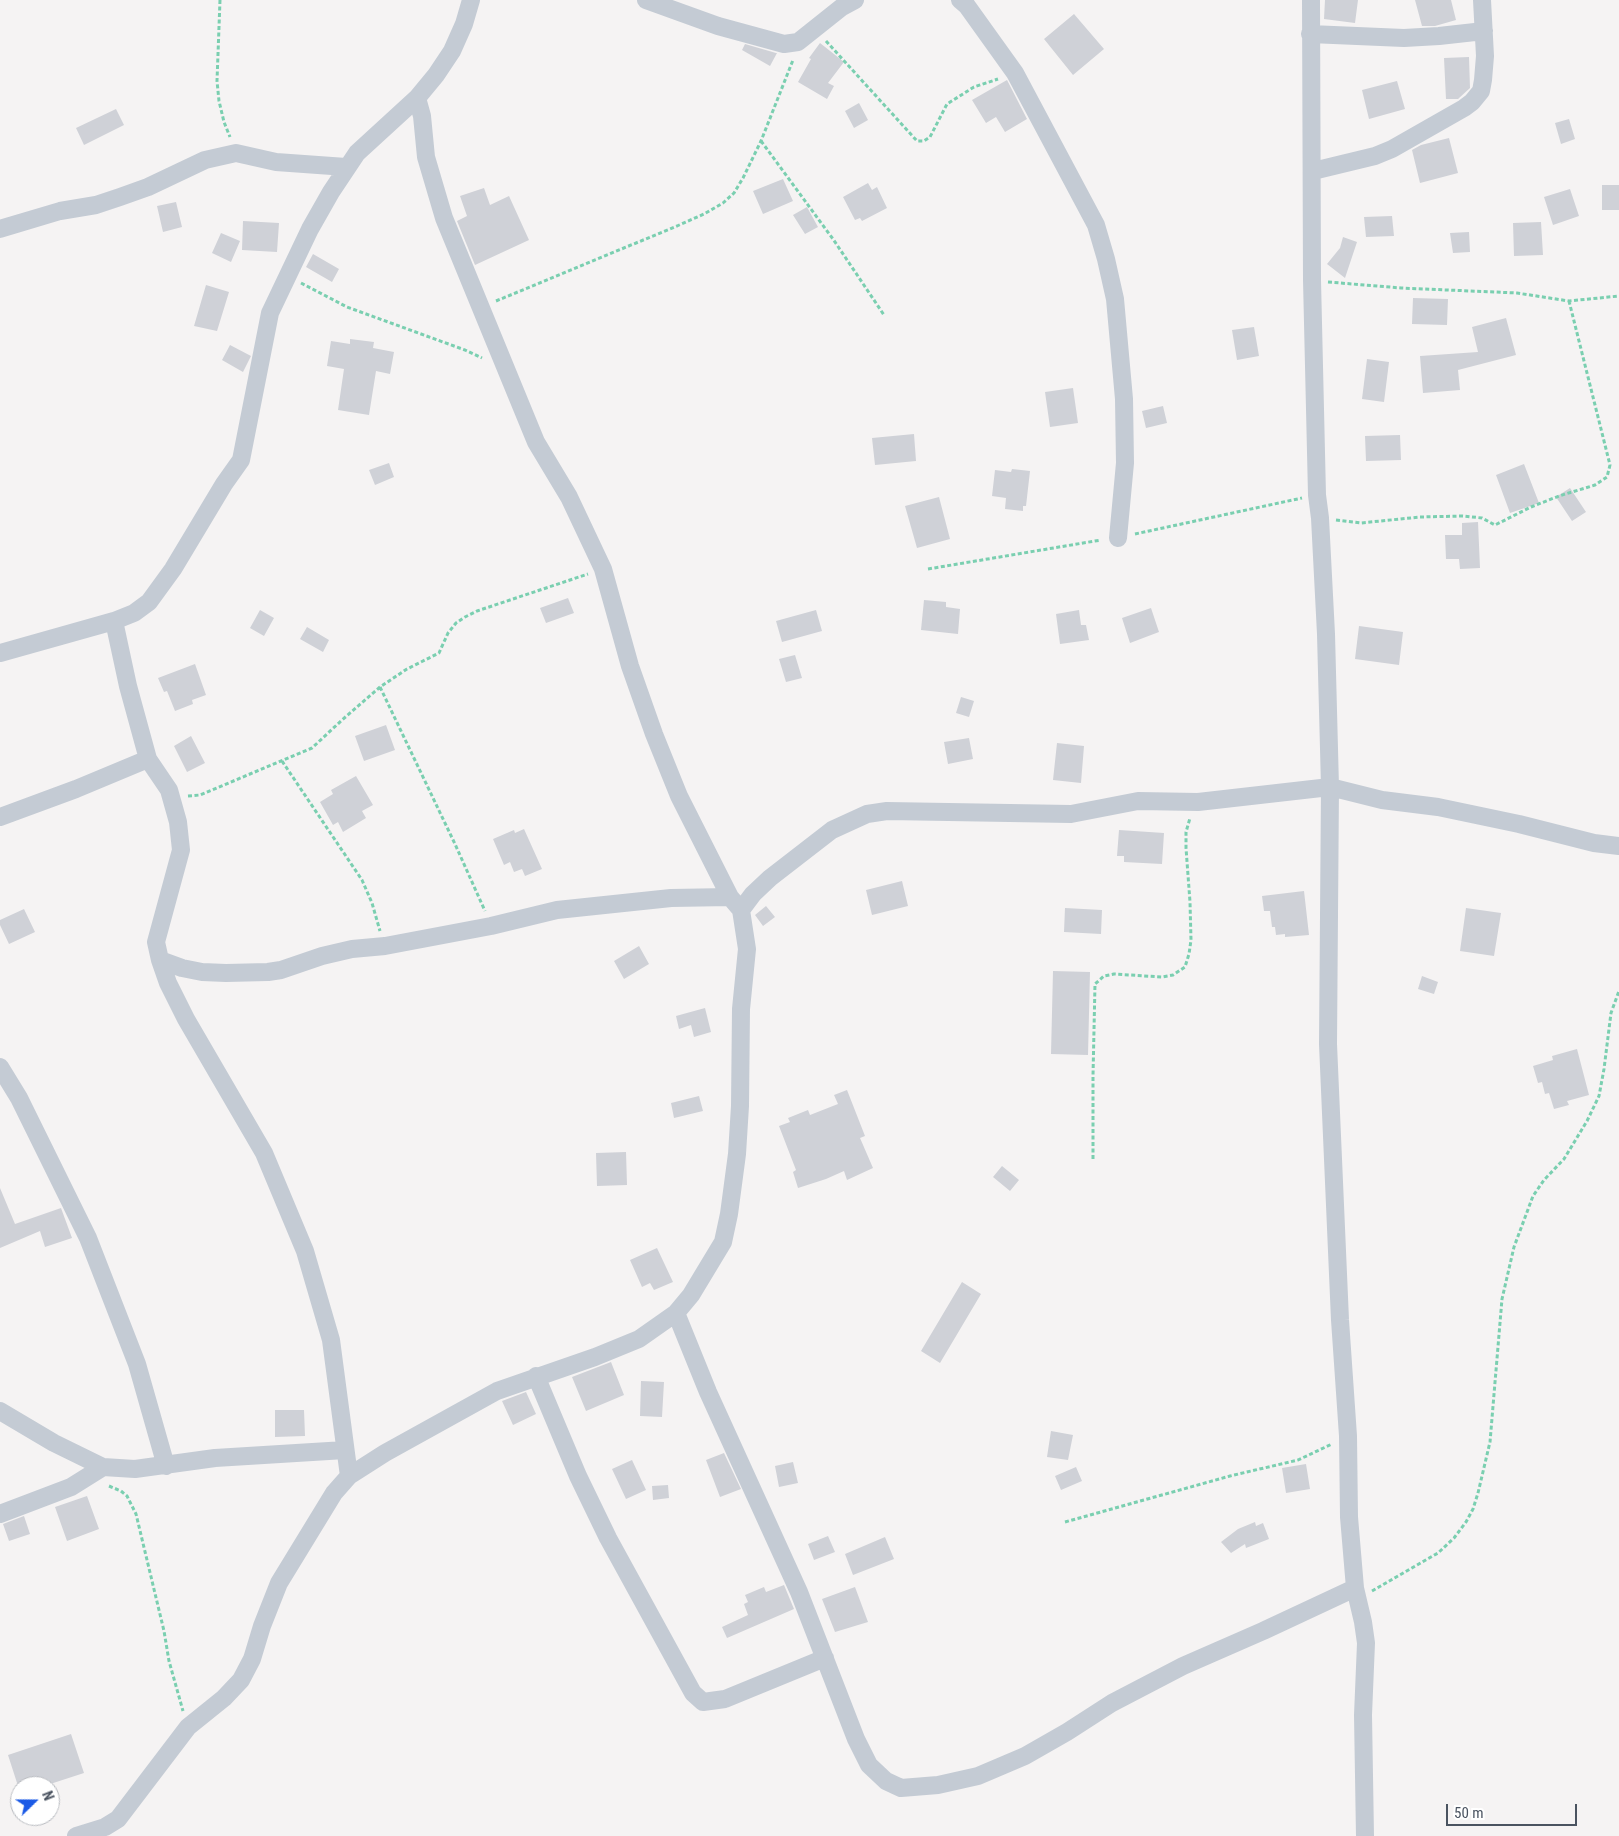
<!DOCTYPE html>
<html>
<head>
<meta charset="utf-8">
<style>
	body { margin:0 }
	#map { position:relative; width:1619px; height:1836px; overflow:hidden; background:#f5f3f3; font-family:"Roboto Condensed",sans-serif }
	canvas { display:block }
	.north { position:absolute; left:10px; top:1776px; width:50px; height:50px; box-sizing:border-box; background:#fff; border:1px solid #b7babf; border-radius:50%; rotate:68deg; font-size:14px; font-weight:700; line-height:20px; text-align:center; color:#4a5360 }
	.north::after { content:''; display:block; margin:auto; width:18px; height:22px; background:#1b5ae6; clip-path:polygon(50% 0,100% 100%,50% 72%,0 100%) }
	.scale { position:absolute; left:1446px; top:1804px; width:131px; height:22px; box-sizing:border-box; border:2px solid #4a5360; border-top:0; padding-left:6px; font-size:15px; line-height:18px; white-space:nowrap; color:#4a5360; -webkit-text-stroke:4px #fff; paint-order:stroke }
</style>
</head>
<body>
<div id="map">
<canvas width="1619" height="1836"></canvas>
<div class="north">N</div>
<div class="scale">50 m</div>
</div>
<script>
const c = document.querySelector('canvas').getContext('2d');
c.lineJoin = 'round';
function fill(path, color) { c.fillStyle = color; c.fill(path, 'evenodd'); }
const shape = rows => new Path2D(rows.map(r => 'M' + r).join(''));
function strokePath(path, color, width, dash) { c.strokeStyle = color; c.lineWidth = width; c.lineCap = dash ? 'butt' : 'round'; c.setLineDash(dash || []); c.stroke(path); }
fill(shape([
	[1325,0,1358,0,1355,23,1324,19],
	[1415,0,1451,0,1456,20,1435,26,1422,26],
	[1074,14,1104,49,1073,75,1044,39],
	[820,43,844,62,828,83,834,86,827,99,798,82,811,59,809,58],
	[745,44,776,53,777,53,770,66,742,50],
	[1469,57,1470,88,1458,99,1446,99,1444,58],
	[1007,80,1027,119,1005,132,996,117,986,123,972,100],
	[1397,81,1405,109,1369,119,1362,90],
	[859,103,868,120,854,128,845,111],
	[116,109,124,125,84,145,76,128],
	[1569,119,1575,139,1561,144,1555,123],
	[1449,138,1458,173,1420,183,1412,150,1421,145],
	[783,179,793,201,763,214,753,191],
	[868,183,872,190,877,187,887,208,862,221,860,218,855,220,843,197],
	[1602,185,1619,185,1619,210,1602,210],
	[484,188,490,205,509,196,529,240,475,265,457,221,467,216,460,196],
	[1570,189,1579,216,1553,225,1544,197],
	[176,202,182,227,163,232,157,206],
	[807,207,818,227,805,234,793,215],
	[1392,216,1394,236,1366,237,1364,217],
	[243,221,279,223,277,252,242,250],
	[1541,222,1543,255,1514,256,1513,223],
	[1469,232,1470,252,1453,253,1450,233],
	[221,233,240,241,231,262,212,253],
	[1343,237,1357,242,1345,278,1327,264,1340,248],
	[313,254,339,269,332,282,306,267],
	[206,285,229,292,217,331,194,326],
	[1413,298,1448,299,1447,325,1412,324],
	[1506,318,1516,355,1458,370,1460,390,1423,393,1420,356,1478,352,1472,327],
	[1254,327,1259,356,1237,360,1232,330],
	[350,339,374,342,373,348,394,352,390,374,376,371,369,415,338,410,344,369,327,366,331,341,350,344],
	[230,345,251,356,243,372,222,360],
	[1367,359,1389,362,1384,402,1362,399],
	[1073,388,1078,423,1050,427,1045,392],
	[1163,406,1167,423,1146,428,1142,411],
	[914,434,916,461,875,465,872,438],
	[1400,435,1401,460,1366,461,1365,436],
	[389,463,394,477,375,485,369,470],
	[1524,464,1539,503,1510,513,1496,475],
	[1012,469,1030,471,1026,506,1023,506,1023,511,1005,509,1006,498,992,496,995,470,1011,472],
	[1570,488,1586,512,1572,521,1556,497],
	[939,497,950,539,917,548,905,506],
	[1478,522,1480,568,1460,569,1459,559,1446,559,1445,535,1462,535,1462,523],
	[568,598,574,613,546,623,540,608],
	[924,600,946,602,946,607,960,609,958,634,921,630],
	[1151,608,1159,632,1130,643,1122,618],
	[260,610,274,618,264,636,250,628],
	[816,610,822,631,782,642,776,621],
	[1079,610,1081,625,1086,625,1089,640,1060,644,1056,614],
	[1359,626,1403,632,1399,665,1355,659],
	[307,627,329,640,323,652,300,639],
	[795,655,802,678,786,682,779,659],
	[195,664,206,695,192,700,193,704,175,711,167,691,164,692,158,678],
	[961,697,974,701,969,717,956,713],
	[386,725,395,750,364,761,355,736],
	[191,736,205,763,187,772,174,746],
	[969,738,973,759,948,764,944,742],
	[1057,743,1084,746,1081,783,1053,780],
	[356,776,373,805,362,811,366,818,343,832,338,822,333,825,320,802,333,794,331,790],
	[524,829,542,869,525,876,522,869,514,872,510,862,504,865,493,839,514,830,515,833],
	[1119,830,1164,833,1162,864,1124,862,1124,856,1117,856],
	[902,881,908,906,872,915,866,890],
	[1304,891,1309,935,1285,937,1285,934,1276,935,1275,927,1272,927,1270,911,1264,911,1262,896],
	[766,906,775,917,763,926,755,915],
	[1065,908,1102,910,1101,934,1064,932],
	[1466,908,1501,913,1494,956,1460,951],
	[24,909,35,932,9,944,0,925,0,920],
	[639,946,649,964,624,979,614,961],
	[1053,971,1090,972,1088,1055,1051,1054],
	[1422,976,1438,982,1434,994,1418,989],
	[705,1008,711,1032,694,1037,691,1025,679,1029,676,1016],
	[1577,1049,1589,1095,1567,1101,1569,1105,1554,1109,1549,1093,1545,1094,1542,1082,1538,1083,1533,1066,1553,1060,1552,1056],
	[847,1090,865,1136,860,1138,873,1168,847,1180,844,1171,826,1179,798,1188,793,1172,796,1170,779,1126,790,1122,788,1118,808,1110,810,1115,838,1104,834,1095],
	[699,1096,703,1111,674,1118,671,1103],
	[626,1152,627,1185,597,1186,596,1153],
	[1002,1166,1019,1180,1010,1191,993,1177],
	[0,1188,15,1224,61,1208,72,1238,45,1247,40,1231,0,1248],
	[657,1248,673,1282,654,1290,650,1283,642,1287,630,1260],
	[962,1282,981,1294,940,1363,921,1351],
	[611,1362,624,1395,586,1411,572,1377],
	[641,1381,664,1382,662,1417,640,1416],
	[526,1392,536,1414,513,1425,502,1401],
	[275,1410,304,1410,305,1436,275,1437],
	[1051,1431,1073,1435,1068,1460,1047,1457],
	[724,1453,741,1489,720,1497,706,1460],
	[632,1460,646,1490,626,1499,612,1469],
	[793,1462,798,1483,779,1487,775,1466],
	[1306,1464,1310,1489,1286,1493,1282,1468],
	[1076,1467,1082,1481,1061,1490,1055,1476],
	[668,1485,669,1498,653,1500,652,1486],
	[87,1496,99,1529,67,1541,55,1507],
	[24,1516,30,1534,9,1541,3,1524],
	[1255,1522,1256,1526,1263,1523,1269,1539,1246,1548,1245,1544,1231,1553,1221,1542,1238,1529],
	[828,1536,835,1552,814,1560,808,1544],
	[885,1537,894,1559,853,1575,845,1554],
	[784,1585,794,1609,727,1638,722,1627,748,1615,744,1604,748,1602,745,1595,764,1587,766,1592],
	[855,1587,868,1622,835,1632,822,1599],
	[71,1734,84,1773,44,1786,18,1786,8,1755]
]), '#cfd1d7');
strokePath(shape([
	[220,0,217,81,219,101,224,122,230,137],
	[826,41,917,141,924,141,930,137,947,104,974,87,998,79],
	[761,141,833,239,884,315],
	[1328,282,1401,288,1517,293,1569,301,1619,296],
	[301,283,347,307,465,350,482,358],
	[496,301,677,226,704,214,723,203,734,193,743,178,761,141,793,60],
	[1336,520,1361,523,1420,517,1463,516,1482,518,1495,525,1531,507,1559,496,1595,485,1607,477,1610,465,1569,301],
	[1135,534,1302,498],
	[928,569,1101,540],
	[380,687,455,844,485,911],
	[282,761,362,880,372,903,380,931],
	[188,796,200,795,312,748,342,720,380,687,407,669,439,653,448,633,456,623,465,617,477,611,588,574],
	[1093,1159,1093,1076,1095,984,1104,976,1114,974,1162,977,1173,975,1185,967,1189,954,1191,940,1190,902,1186,848,1186,832,1190,818],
	[109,1486,121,1491,127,1496,136,1514,164,1631,169,1661,183,1711],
	[1065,1522,1230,1476,1298,1460,1332,1444],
	[1372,1591,1438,1553,1454,1538,1466,1522,1473,1509,1478,1493,1490,1442,1502,1299,1514,1247,1533,1196,1544,1180,1564,1159,1587,1121,1599,1096,1604,1069,1611,1013,1619,991]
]), '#7acfb0', 3, [4, 2.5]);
strokePath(shape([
	[646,0,718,26,784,44,798,42,842,7,855,0],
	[960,0,967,6,1015,73,1096,225,1106,259,1115,299,1124,399,1125,463,1118,538],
	[1311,0,1312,280,1317,495,1320,518,1326,634,1330,787,1328,1044,1340,1320,1348,1436,1349,1517,1355,1588,1363,1622,1366,1643,1363,1715,1365,1836],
	[1310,34,1404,38,1439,36,1484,31],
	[417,98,422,116,426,157,444,218,536,442,569,497,603,569,630,666,654,734,679,796,730,897,741,910],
	[1313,171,1375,156,1392,149,1464,108,1472,102,1481,91,1483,80,1485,56,1482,0],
	[0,229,60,211,96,205,120,197,148,187,205,160,236,153,276,162,346,167],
	[114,621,128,686,148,759,169,790,178,822,181,850,156,942,160,960,168,983,186,1019,264,1153,305,1251,331,1340,349,1476],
	[0,653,114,621,134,613,149,602,173,569,224,484,241,460,270,313,310,229,331,192,357,153,417,98,436,75,452,51,464,24,471,0],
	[0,817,76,789,148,759],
	[160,960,182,968,202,972,226,973,268,972,281,970,322,956,352,949,385,946,491,926,557,910,671,898,730,897],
	[0,1067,19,1098,88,1238,137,1364,166,1466],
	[676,1313,708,1392,799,1592,856,1739,869,1765,886,1781,901,1788,938,1785,978,1776,1025,1756,1067,1732,1112,1703,1183,1666,1263,1631,1355,1588],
	[536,1376,578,1476,608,1538,693,1693,703,1702,725,1699,825,1658],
	[0,1411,54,1443,103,1467,135,1469,215,1458,345,1450],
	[0,1514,71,1487,103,1467],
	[76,1836,105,1827,118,1819,188,1727,224,1698,241,1680,252,1659,262,1626,279,1583,334,1493,349,1476,385,1453,497,1391,595,1357,639,1339,676,1313,691,1295,723,1242,729,1214,737,1154,740,1106,741,1009,747,949,741,910,753,894,770,878,832,830,867,814,887,811,1071,814,1138,801,1198,802,1330,787,1382,800,1438,807,1519,824,1594,843,1619,846]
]), '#c4cbd4', 18);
</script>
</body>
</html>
